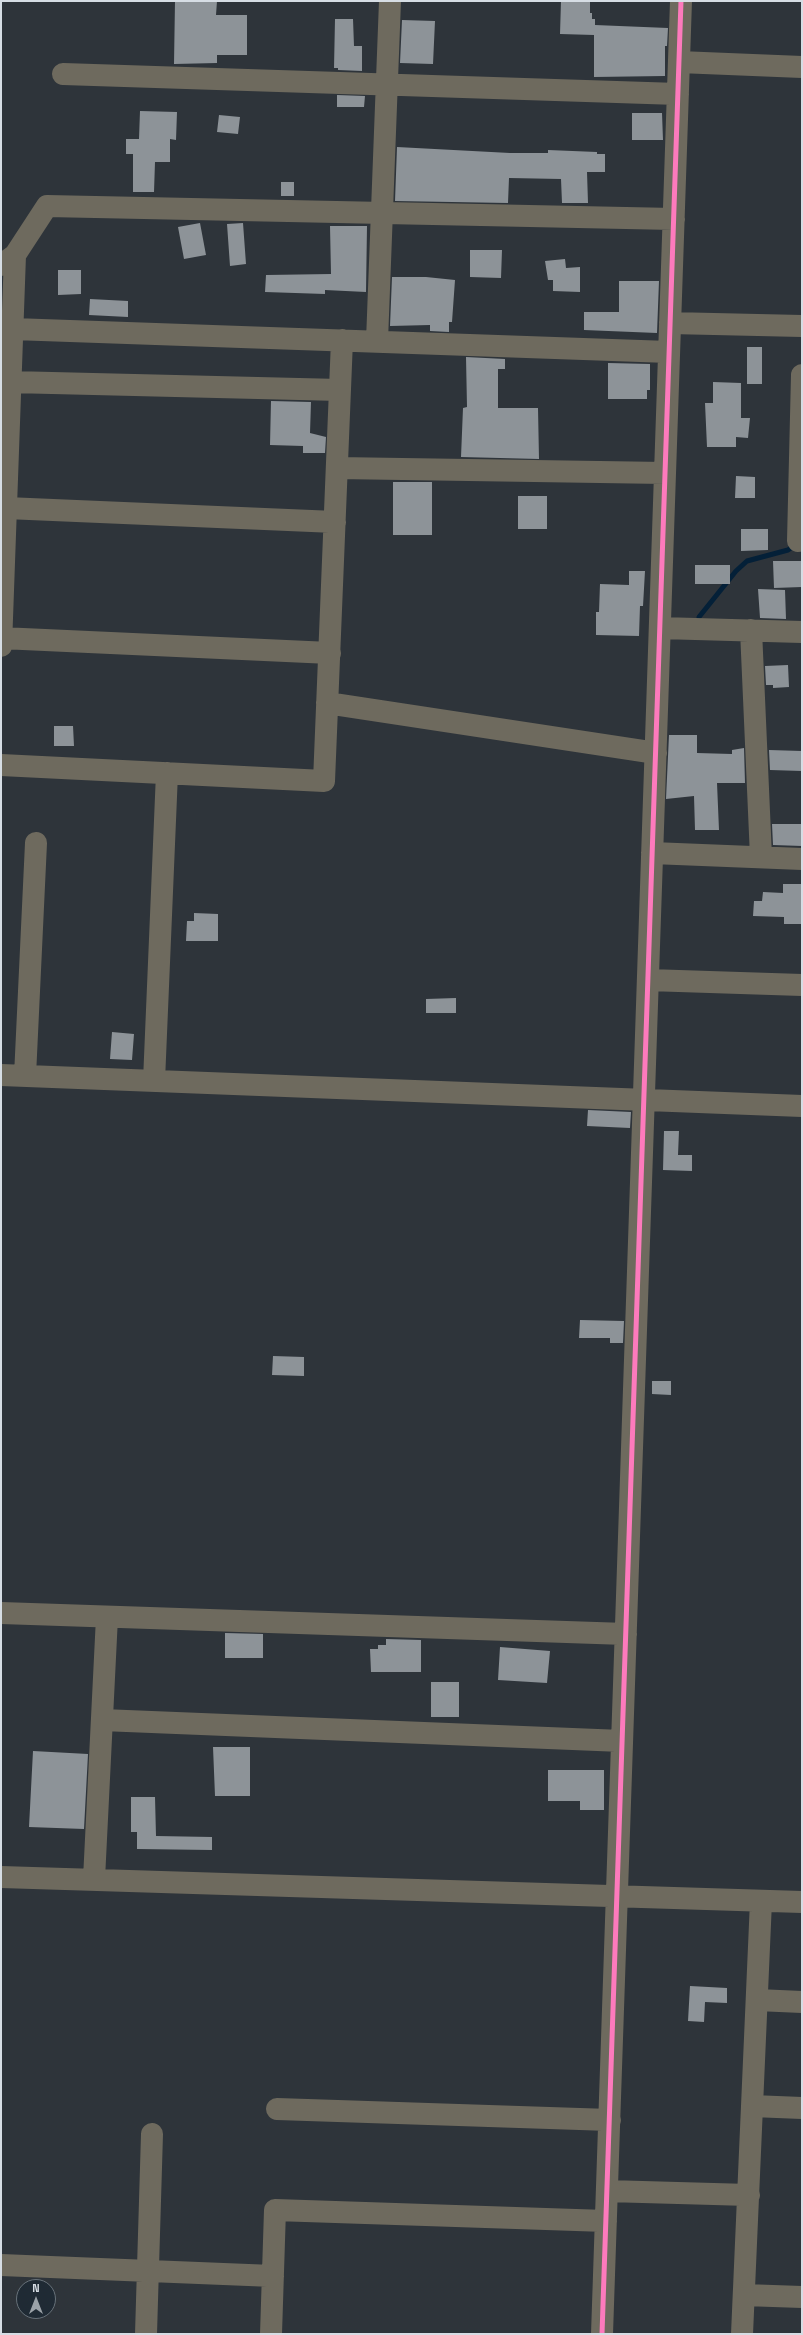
<!DOCTYPE html>
<html>
<head>
<meta charset="utf-8">
<style>
	body { margin:0 }
	#map { position:relative; width:803px; height:2335px; overflow:hidden; background:#2e343a; font-family:"Space Grotesk",sans-serif }
	canvas { display:block }
	.frame { position:absolute; inset:0; border:2px solid #d6dde4; pointer-events:none }
	.north { position:absolute; left:16px; top:2279px; width:40px; height:40px; box-sizing:border-box; background:#1f2a34; border:1px solid #68727a; border-radius:50%; rotate:0deg; font-size:11px; font-weight:700; line-height:16px; text-align:center; color:#d6dde4 }
	.north::after { content:''; display:block; margin:auto; width:14px; height:18px; background:#9ba2a8; clip-path:polygon(50% 0,100% 100%,50% 72%,0 100%) }
</style>
</head>
<body>
<div id="map">
<canvas width="803" height="2335"></canvas>
<div class="frame"></div>
<div class="north">N</div>
</div>
<script>
const c = document.querySelector('canvas').getContext('2d');
c.lineJoin = 'round';
const shape = rows => new Path2D(rows.map(r => 'M' + r).join(''));
function strokePath(path, color, width, dash) { c.strokeStyle = color; c.lineWidth = width; c.lineCap = dash ? 'butt' : 'round'; c.setLineDash(dash || []); c.stroke(path); }
function fill(path, color) { c.fillStyle = color; c.fill(path, 'evenodd'); }
strokePath(shape([
	[699,617,736,571,747,561,788,550,795,545]
]), '#042038', 5);
fill(shape([
	[175,1,217,1,216,15,247,15,247,55,217,55,217,63,174,64],
	[561,1,590,1,590,13,592,13,592,19,595,19,595,25,668,28,667,46,665,46,665,76,594,77,594,35,560,34],
	[335,19,353,19,354,46,362,46,362,71,338,70,338,68,334,68],
	[402,20,435,21,433,64,400,63],
	[337,95,365,96,364,107,337,107],
	[140,111,177,112,176,140,170,139,170,162,155,162,154,192,133,192,133,154,126,154,126,139,139,139],
	[632,113,662,113,663,140,632,140],
	[219,115,240,117,238,134,217,132],
	[397,147,510,153,548,153,548,150,597,152,597,154,605,154,605,172,587,172,588,203,562,203,561,179,509,178,508,203,395,201],
	[281,182,294,182,294,196,281,196],
	[200,223,206,255,184,259,178,227],
	[243,223,246,264,230,266,227,224],
	[330,226,367,226,366,292,325,290,325,294,265,292,266,275,331,274],
	[470,250,502,250,501,278,470,277],
	[565,259,566,268,580,267,580,292,553,291,553,280,548,280,545,261],
	[58,270,81,270,81,294,58,295],
	[392,277,426,277,455,280,452,322,449,322,449,332,430,331,430,325,390,326],
	[619,281,659,281,657,333,584,330,584,312,619,312],
	[90,299,128,301,128,317,89,315],
	[747,347,762,347,762,384,747,384],
	[466,357,505,359,505,369,498,369,498,408,538,408,539,459,461,457,463,408,467,407],
	[608,363,650,364,650,390,647,390,647,399,608,399],
	[713,382,741,383,741,418,750,418,748,438,736,437,736,447,707,447,705,403,713,403],
	[271,401,311,402,310,433,326,437,325,453,303,453,303,446,270,445],
	[736,476,755,477,755,498,735,498],
	[393,482,432,482,432,535,393,535],
	[518,496,547,496,547,529,518,529],
	[741,529,768,529,768,550,741,551],
	[773,561,802,561,802,587,774,588],
	[695,565,730,565,730,584,695,584],
	[629,571,645,571,643,606,640,606,639,636,596,635,596,612,599,612,600,584,629,585],
	[758,589,785,590,786,619,760,618],
	[788,665,789,687,773,688,773,685,766,685,765,666],
	[54,726,73,726,74,746,54,746],
	[669,735,697,735,697,753,732,754,732,750,744,748,745,783,717,783,719,830,695,830,694,796,666,799],
	[769,750,802,751,802,771,770,770],
	[772,824,802,824,802,846,773,845],
	[783,884,802,884,802,924,784,924,784,917,753,916,754,901,762,901,763,892,783,893],
	[194,913,218,914,218,941,186,941,187,921,194,921],
	[456,998,456,1013,426,1013,426,999],
	[112,1032,134,1034,132,1060,110,1059],
	[588,1110,631,1112,630,1128,587,1126],
	[664,1131,679,1131,678,1155,692,1155,692,1171,663,1170],
	[580,1320,624,1321,623,1343,610,1343,610,1338,579,1338],
	[273,1356,304,1357,304,1376,272,1375],
	[652,1381,671,1381,671,1395,652,1394],
	[225,1633,263,1634,263,1658,225,1658],
	[386,1639,421,1640,421,1672,371,1672,370,1649,378,1649,378,1645,386,1645],
	[500,1647,550,1651,547,1683,498,1680],
	[431,1682,459,1682,459,1717,431,1717],
	[213,1747,250,1747,250,1796,215,1796],
	[33,1751,88,1754,84,1829,29,1827],
	[548,1770,604,1770,604,1810,580,1810,580,1801,548,1801],
	[131,1797,155,1797,156,1836,212,1837,212,1850,137,1849,137,1832,131,1832],
	[690,1986,727,1988,727,2003,705,2002,704,2022,688,2021]
]), '#8d9398');
strokePath(shape([
	[679,62,802,67],
	[63,74,678,94],
	[1,265,15,255,47,206,674,219],
	[670,323,802,326],
	[13,329,669,352],
	[377,341,390,1],
	[11,382,340,390],
	[337,468,665,473],
	[6,508,335,522],
	[798,541,802,375],
	[660,628,802,632],
	[751,630,761,857],
	[1,638,330,653],
	[1,646,15,255],
	[327,703,656,753],
	[1,765,324,781,342,340],
	[652,853,802,859],
	[648,980,802,985],
	[1,1075,802,1106],
	[25,1076,36,843],
	[154,1081,167,773],
	[1,1613,626,1634],
	[102,1720,622,1741],
	[1,1877,802,1902],
	[94,1879,107,1617],
	[757,2000,802,2002],
	[752,2106,802,2108],
	[277,2109,610,2120],
	[607,2191,749,2195],
	[1,2265,273,2276],
	[744,2295,802,2297],
	[146,2334,152,2134],
	[271,2334,275,2210,606,2221],
	[602,2334,681,1],
	[742,2334,761,1901]
]), '#6e6a5e', 22);
strokePath(shape([
	[602,2334,681,1]
]), '#fd7abc', 5);
</script>
</body>
</html>
